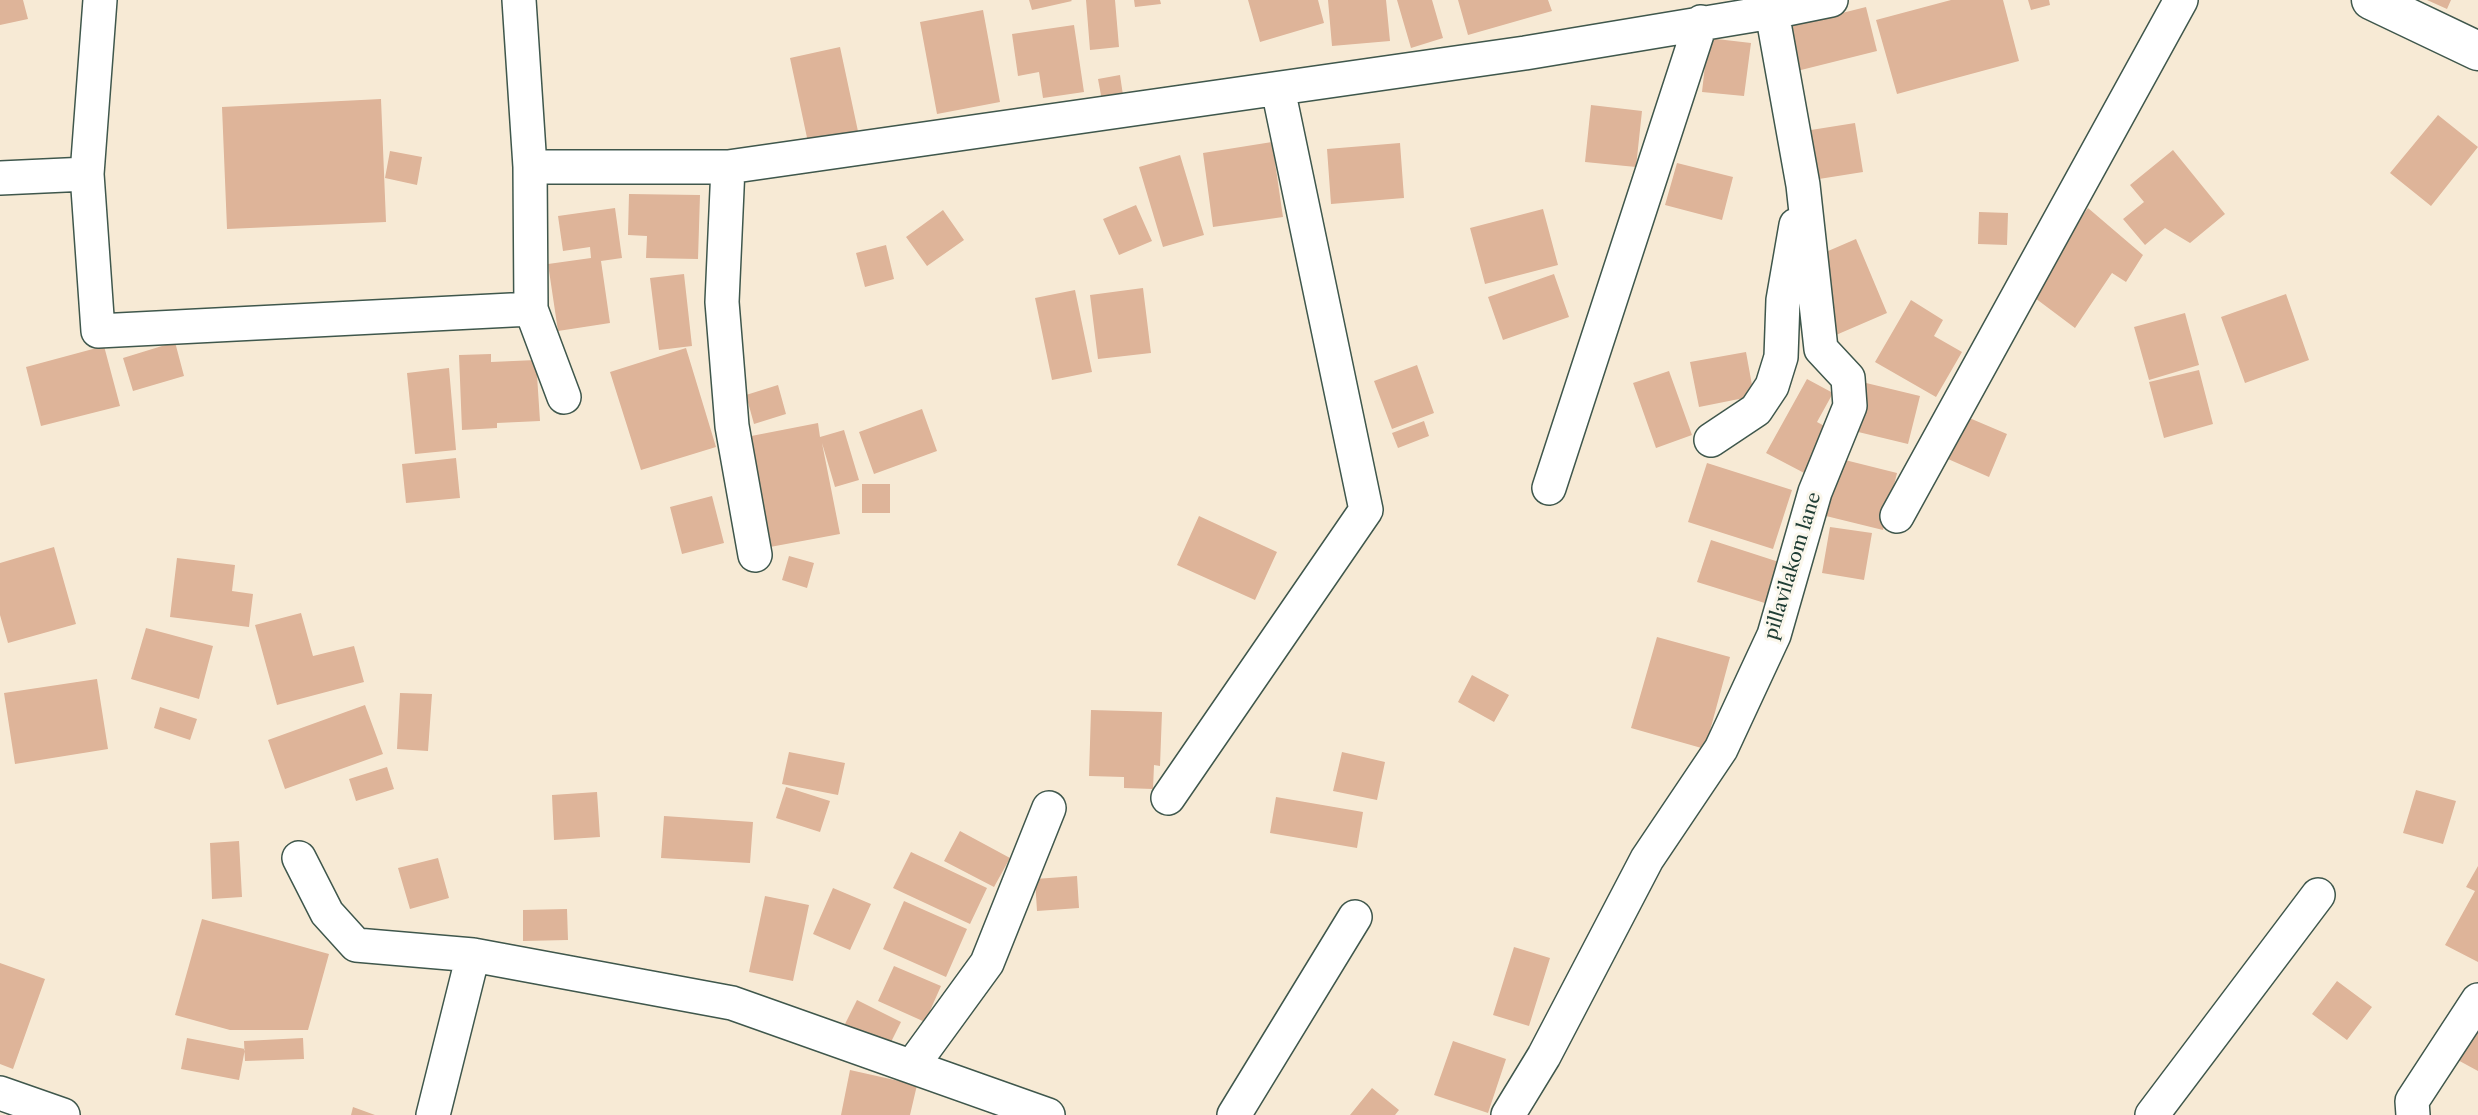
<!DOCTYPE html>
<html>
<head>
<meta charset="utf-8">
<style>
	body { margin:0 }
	canvas { display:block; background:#f7ead5 }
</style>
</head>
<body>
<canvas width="2478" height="1115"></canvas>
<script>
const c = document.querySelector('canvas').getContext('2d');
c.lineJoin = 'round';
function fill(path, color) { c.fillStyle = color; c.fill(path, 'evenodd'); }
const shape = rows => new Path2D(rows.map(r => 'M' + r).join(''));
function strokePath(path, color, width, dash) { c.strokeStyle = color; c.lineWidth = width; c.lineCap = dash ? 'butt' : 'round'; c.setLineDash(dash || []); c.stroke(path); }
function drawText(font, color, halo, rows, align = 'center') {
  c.font = font + ' "Libre Caslon Text",serif'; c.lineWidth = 6; c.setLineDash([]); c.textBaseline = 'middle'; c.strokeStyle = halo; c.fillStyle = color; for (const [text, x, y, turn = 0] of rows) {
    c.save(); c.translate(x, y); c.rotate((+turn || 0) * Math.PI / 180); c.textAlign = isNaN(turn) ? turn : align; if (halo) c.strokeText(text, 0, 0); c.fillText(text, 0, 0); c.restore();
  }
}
fill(shape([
	[0,0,23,0,28,19,0,25],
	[1029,0,1071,0,1072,1,1032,10],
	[1086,0,1115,0,1119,47,1090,50],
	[1134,0,1160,0,1161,4,1135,7],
	[1248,0,1318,0,1324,23,1260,42],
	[1328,0,1386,0,1390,41,1332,46],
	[1397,0,1432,0,1443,38,1411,48],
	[1458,0,1548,0,1552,11,1468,35],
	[1951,0,2003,0,2019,61,1897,94,1876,20],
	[2028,0,2049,0,2050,5,2031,10],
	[2427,0,2451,0,2447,9],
	[1866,7,1877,51,1789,73,1778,29],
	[983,10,1000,102,937,114,920,22],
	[1074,25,1084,92,1043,98,1039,72,1018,76,1012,34],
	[1708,38,1751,43,1744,96,1702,92],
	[840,47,859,136,809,147,790,58],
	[1120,75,1124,102,1103,106,1098,79],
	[381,99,386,222,227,229,222,107],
	[1591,105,1642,111,1636,167,1585,162],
	[2438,115,2478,147,2431,206,2390,173],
	[1855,123,1863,172,1800,182,1792,133],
	[1272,142,1283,217,1213,227,1203,153],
	[1400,143,1404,198,1331,204,1327,149],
	[2173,150,2225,214,2190,243,2165,228,2145,245,2123,219,2144,202,2130,185],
	[390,151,422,157,417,185,385,178],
	[1180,155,1204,235,1163,247,1139,167],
	[1677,163,1733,177,1722,220,1665,205],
	[629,194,700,195,698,259,646,258,647,236,628,235],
	[1136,205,1152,241,1119,255,1103,219],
	[615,208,622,258,601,261,610,323,558,331,548,264,591,258,590,247,563,251,558,216],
	[2088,208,2143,255,2126,282,2112,273,2075,328,2027,292],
	[1543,209,1558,265,1485,284,1470,228],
	[943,210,964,240,927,266,906,237],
	[1979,212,2008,213,2007,245,1978,244],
	[1856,239,1887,313,1829,338,1798,264],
	[886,245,894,279,865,287,856,253],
	[684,274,692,346,659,350,650,278],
	[1554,274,1569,317,1503,340,1488,297],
	[1143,288,1151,353,1098,359,1090,295],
	[1075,290,1092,372,1052,380,1035,298],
	[2286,294,2309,360,2245,383,2221,317],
	[1911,300,1943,320,1934,336,1962,352,1936,397,1875,362],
	[2185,313,2199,365,2149,380,2134,327],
	[175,342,184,376,133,391,123,358],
	[104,346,120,406,41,426,26,367],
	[686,348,716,447,641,470,610,372],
	[1746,352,1754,396,1699,407,1690,362],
	[491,354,491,362,536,360,540,421,497,423,497,428,462,430,459,355],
	[1417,365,1434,413,1392,429,1374,381],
	[449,368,456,450,415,454,407,373],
	[2199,370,2213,424,2164,438,2149,382],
	[1669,371,1692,435,1656,448,1633,383],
	[1807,379,1833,393,1817,422,1832,430,1808,475,1766,453],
	[1862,382,1920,396,1908,444,1850,430],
	[778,385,786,414,754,424,746,395],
	[922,409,937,451,874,474,859,432],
	[1967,417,2007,434,1989,477,1948,459],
	[1424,421,1429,436,1398,448,1392,433],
	[818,423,820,437,844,430,859,480,835,487,822,443,840,534,770,547,741,438],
	[456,458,460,498,406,503,402,464],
	[1841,459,1897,473,1883,530,1826,516],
	[1707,463,1792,490,1773,549,1688,522],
	[862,484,890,484,890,513,862,513],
	[712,496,724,543,682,554,670,507],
	[1199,516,1277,552,1255,600,1177,565],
	[1830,527,1872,533,1864,580,1822,573],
	[1711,540,1782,563,1768,604,1697,582],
	[54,547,76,624,8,643,0,615,0,563],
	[789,556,814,563,807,588,782,580],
	[177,558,235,565,232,591,253,594,249,627,170,617],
	[301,613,313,656,354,646,364,682,277,705,255,625],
	[146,628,213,646,199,699,131,679],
	[1657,637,1730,657,1705,749,1631,728],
	[1472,675,1509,695,1494,722,1458,702],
	[97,679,108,749,15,764,4,693],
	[400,693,432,694,428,751,397,749],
	[365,705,383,754,285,789,268,740],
	[160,707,197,719,190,740,154,728],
	[1091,710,1162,712,1160,766,1154,765,1153,789,1124,788,1124,777,1089,776],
	[789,752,845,763,838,795,782,784],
	[1342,752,1385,762,1377,800,1333,791],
	[387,767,394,789,356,801,349,779],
	[786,787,830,801,820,832,776,818],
	[2416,790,2456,801,2443,844,2403,833],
	[597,792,600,837,554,840,552,795],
	[1276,797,1363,812,1357,848,1270,833],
	[664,816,753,822,750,863,661,858],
	[960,831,1010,858,994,887,944,861],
	[239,841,242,897,212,899,210,843],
	[911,852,987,888,970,924,893,888],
	[438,858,449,898,410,909,398,868],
	[2478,866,2478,962,2445,945,2475,891,2466,887],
	[1077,876,1079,908,1037,911,1035,879],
	[833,888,871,904,850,950,813,934],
	[765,896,809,905,793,981,749,972],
	[904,901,967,929,946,977,883,949],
	[567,909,568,940,523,941,523,910],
	[202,919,329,954,308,1030,230,1030,175,1015],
	[1514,947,1550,958,1529,1026,1493,1015],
	[0,963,45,979,13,1069,0,1064],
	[894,966,941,986,925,1022,878,1001],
	[2337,981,2372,1007,2347,1040,2312,1014],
	[857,1000,901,1022,888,1048,844,1026],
	[2478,1018,2478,1071,2454,1058],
	[187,1038,245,1049,239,1080,181,1069],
	[303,1038,304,1059,245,1061,244,1041],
	[1453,1041,1506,1059,1488,1113,1434,1095],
	[850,1070,917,1085,910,1115,841,1115],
	[1372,1088,1399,1110,1395,1115,1350,1115],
	[353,1107,375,1115,351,1115]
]), '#deb499');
const street = shape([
	[519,0,530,167],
	[728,167,722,302,732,426,755,555],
	[87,174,100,0],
	[0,178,87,174,98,331,531,309,530,167,728,167,1525,53,1772,12,1831,0],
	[531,309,564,397],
	[1711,440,1756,410,1772,386,1781,357,1783,300,1796,225],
	[1549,488,1701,22],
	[1897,516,2181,0],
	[1168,798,1366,510,1278,89],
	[299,858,327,913,356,945,473,955],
	[912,1066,987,963,1049,808],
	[0,1093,63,1115],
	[433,1115,473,955,732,1003,1048,1115],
	[1234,1115,1355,917],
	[1508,1115,1544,1056,1647,859,1721,749,1774,635,1815,492,1850,406,1848,378,1821,349,1803,185,1772,12],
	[2152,1115,2318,895],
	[2413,1115,2412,1101,2478,1000]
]);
const secondary = shape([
	[2371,0,2478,51]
]);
strokePath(street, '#3f574c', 36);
strokePath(secondary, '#3f574c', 41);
strokePath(street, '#fff', 33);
strokePath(secondary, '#fff', 38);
drawText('19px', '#1f3d34', '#fbf7ec', [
	["pillavilakom lane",1793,566,-73]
]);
</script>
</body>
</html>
